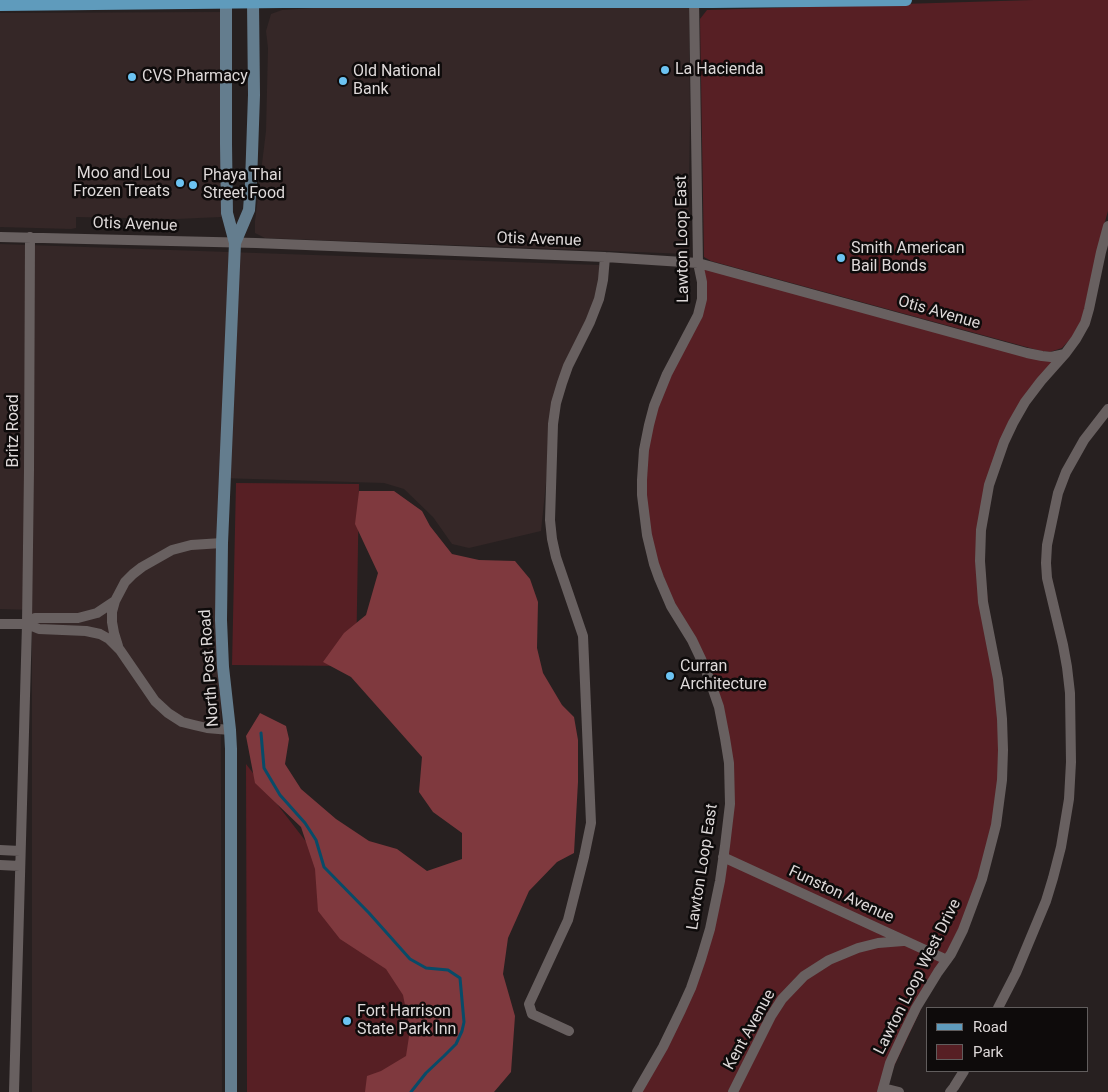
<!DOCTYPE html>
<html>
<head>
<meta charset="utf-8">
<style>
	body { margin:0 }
	#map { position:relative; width:1108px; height:1092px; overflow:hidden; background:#272020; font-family:Roboto,sans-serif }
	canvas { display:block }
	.legend { position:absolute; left:926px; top:1007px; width:162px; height:65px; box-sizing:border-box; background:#0e0b0b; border:1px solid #615d5d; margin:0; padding:6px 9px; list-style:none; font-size:15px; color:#ded9d9 }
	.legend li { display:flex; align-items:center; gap:10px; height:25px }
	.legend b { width:25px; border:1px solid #615d5d }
</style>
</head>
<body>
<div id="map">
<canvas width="1108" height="1092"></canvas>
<ul class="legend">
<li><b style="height:6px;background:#5f9bbc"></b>Road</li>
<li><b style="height:14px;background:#571f24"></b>Park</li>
</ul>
</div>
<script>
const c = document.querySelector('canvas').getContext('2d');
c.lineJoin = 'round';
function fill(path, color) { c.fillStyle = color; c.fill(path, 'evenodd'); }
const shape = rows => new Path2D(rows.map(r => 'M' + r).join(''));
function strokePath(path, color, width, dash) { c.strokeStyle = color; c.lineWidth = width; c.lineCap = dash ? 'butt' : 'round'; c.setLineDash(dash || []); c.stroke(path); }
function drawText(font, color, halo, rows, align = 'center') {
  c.font = font + ' Roboto,sans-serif'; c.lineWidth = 5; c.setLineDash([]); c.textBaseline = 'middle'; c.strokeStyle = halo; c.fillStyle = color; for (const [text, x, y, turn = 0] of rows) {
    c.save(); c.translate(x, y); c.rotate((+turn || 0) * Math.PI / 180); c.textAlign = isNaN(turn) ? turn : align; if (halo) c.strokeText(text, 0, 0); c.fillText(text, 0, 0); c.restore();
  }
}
fill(shape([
	[613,7,689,8,690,118,688,254,265,238,255,233,255,221,266,131,268,48,266,31,271,14,282,10,313,8],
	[221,12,221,217,176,219,76,217,76,228,71,229,0,227,0,13],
	[0,244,599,265,601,284,554,406,541,531,469,548,452,544,433,517,404,489,384,483,220,478,222,1092,32,1092,32,610,0,609]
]), '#352727');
fill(shape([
	[1033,0,1108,0,1108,211,1099,243,1082,320,1072,337,1062,348,1050,352,1041,351,711,261,704,257,700,19,707,10],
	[698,263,1027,353,1065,354,1041,381,1004,442,981,531,992,644,1002,780,982,879,882,1092,637,1092,701,959,730,804,719,707,671,606,645,525,649,425,698,315],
	[236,483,359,484,356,666,232,665],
	[246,764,304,839,410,959,425,1092,247,1092]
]), '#571f24');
fill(shape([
	[359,491,394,491,422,511,430,526,452,554,479,560,515,561,530,579,538,602,537,648,543,673,562,705,574,717,578,740,578,782,574,853,557,862,529,891,508,938,503,974,515,1016,511,1072,494,1092,365,1092,367,1076,381,1071,406,1056,410,1030,403,995,386,969,340,939,318,911,315,869,301,827,255,783,246,736,260,713,286,726,289,739,285,764,301,789,336,819,369,841,397,849,427,871,462,859,462,833,433,812,419,792,422,757,351,677,323,662,344,633,366,615,378,573,355,524]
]), '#7f393e');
strokePath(shape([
	[261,733,264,768,280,795,305,823,316,840,324,867,369,913,410,959,426,968,448,970,460,978,464,1022,462,1031,456,1044,444,1056,426,1073,411,1092]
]), '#084b68', 3);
strokePath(shape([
	[0,237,256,243,605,257,698,263,1027,353,1042,356,1051,357,1065,354],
	[115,601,112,612,112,622,114,633,118,646],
	[0,624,27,624,39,629,86,631,100,634,109,639,120,650,155,701,168,713,182,722,194,725,207,728,230,730],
	[27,624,35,618,78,618,97,613,115,601,125,582,133,574,142,567,172,550,191,545,222,543],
	[0,850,20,851],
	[723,857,947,960],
	[0,865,20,866],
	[998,1008,1016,973,1046,901,1053,878,1061,847,1069,799,1071,762,1070,693,1067,667,1063,645,1047,578,1046,563,1047,545,1058,493,1066,472,1084,440,1108,409],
	[569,1031,532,1014,529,1004,568,920,584,857,591,823,583,636,556,557,552,539,550,520,553,424,556,403,562,383,568,366,590,322,599,299,603,280,605,257],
	[883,1088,899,1092],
	[14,1092,27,624,29,470,30,237],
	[637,1092,663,1047,681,1010,691,988,701,959,710,929,720,881,725,846,730,804,729,763,725,738,719,707,709,678,701,659,692,640,671,606,659,578,654,564,647,535,642,495,642,480,644,450,649,425,654,406,667,374,698,315,702,299,702,282,698,263,694,0],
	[733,1092,771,1016,782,999,804,976,829,960,858,948,878,943,903,941],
	[882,1092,890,1063,903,1035,916,1008,938,972,951,954,963,930,982,879,996,825,1002,780,1003,750,1002,719,998,679,983,602,980,561,981,530,989,485,1004,442,1013,423,1025,402,1041,381,1065,354,1076,339,1085,323,1089,309,1101,252,1108,226],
	[950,1092,954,1087,964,1071]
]), '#686060', 10);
strokePath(shape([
	[226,2,226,144,227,213,235,243,222,543,221,620,223,667,230,730,231,749,231,1092],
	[235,243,249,210,251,183,254,95,253,2]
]), '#647d8e', 12);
strokePath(shape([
	[0,5,283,2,713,2,906,0]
]), '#5f9bbc', 12);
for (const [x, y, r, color] of [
	[665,70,5,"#6cc3f2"],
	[132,77,5,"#6cc3f2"],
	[343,81,5,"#6cc3f2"],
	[180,183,5,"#6cc3f2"],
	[193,185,5,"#6cc3f2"],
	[841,258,5,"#6cc3f2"],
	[670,676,5,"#6cc3f2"],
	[347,1021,5,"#6cc3f2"]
]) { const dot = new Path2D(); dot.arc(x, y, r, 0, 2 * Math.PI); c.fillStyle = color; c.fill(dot); strokePath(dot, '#0e0b0b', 2); }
drawText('16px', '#ded9d9', '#0e0b0b', [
	["La Hacienda",675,70],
	["Old National",353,72],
	["Bank",353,90],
	["CVS Pharmacy",142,77],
	["Moo and Lou",170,174,"right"],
	["Frozen Treats",170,192,"right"],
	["Phaya Thai",203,176],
	["Street Food",203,194],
	["Smith American",851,249],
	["Bail Bonds",851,267],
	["Curran",680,667],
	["Architecture",680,685],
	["Fort Harrison",357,1012],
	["State Park Inn",357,1030]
], 'left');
drawText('16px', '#ded9d9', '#0e0b0b', [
	["Otis Avenue",135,225,2],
	["Lawton Loop East",683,239,-91],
	["Otis Avenue",539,240,2],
	["Otis Avenue",939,313,16],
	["Britz Road",14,431,-90],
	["North Post Road",210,668,-94],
	["Lawton Loop East",703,867,-81],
	["Funston Avenue",841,895,25],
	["Lawton Loop West Drive",918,977,-63],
	["Kent Avenue",750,1030,-61]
]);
</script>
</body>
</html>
